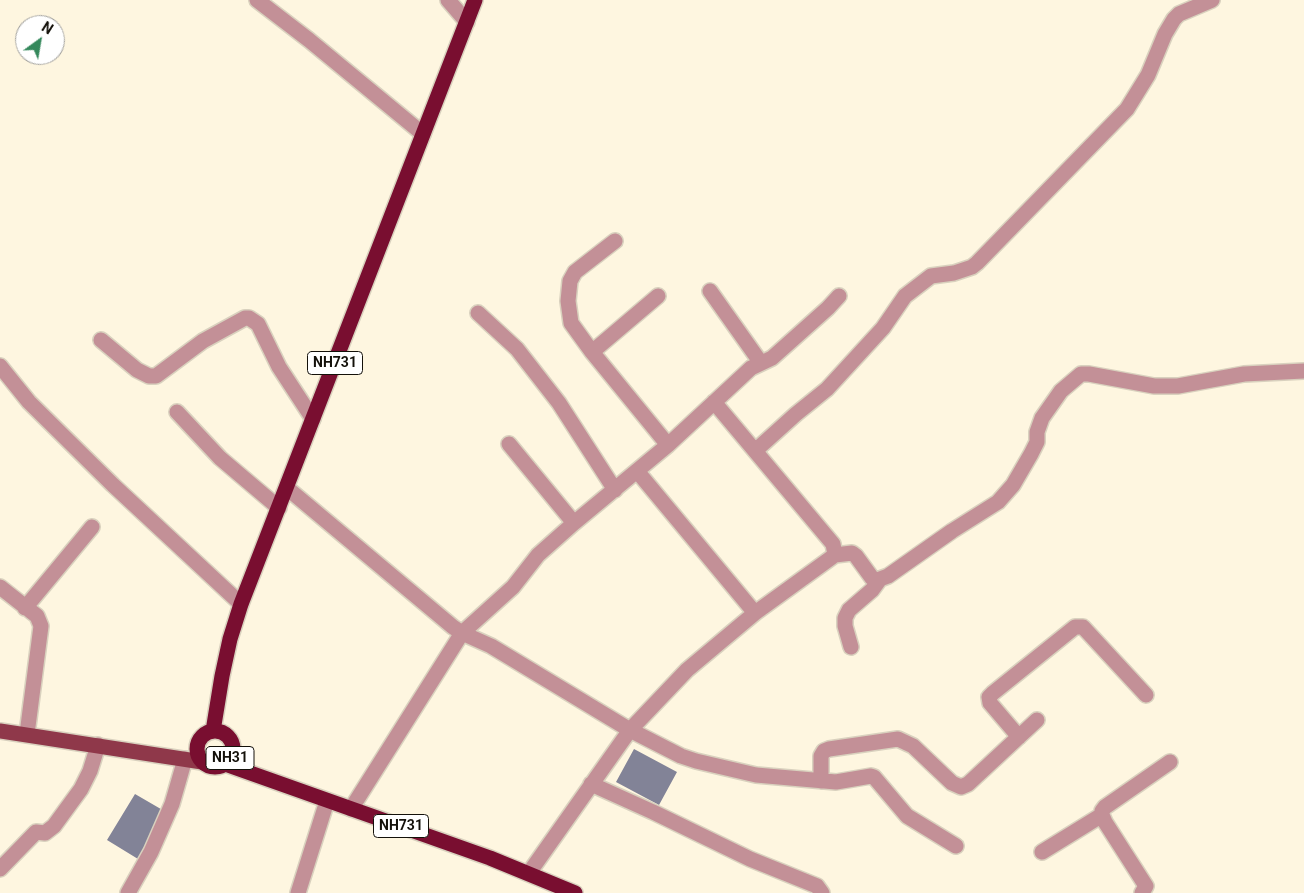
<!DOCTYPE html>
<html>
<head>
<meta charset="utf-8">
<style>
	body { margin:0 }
	#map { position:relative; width:1304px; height:893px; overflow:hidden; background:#fef6e0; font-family:Roboto,sans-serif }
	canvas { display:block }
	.north { position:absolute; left:15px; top:15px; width:50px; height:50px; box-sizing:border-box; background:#fff; border:1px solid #a1a09d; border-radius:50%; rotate:32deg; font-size:14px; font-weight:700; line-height:20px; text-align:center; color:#14110a }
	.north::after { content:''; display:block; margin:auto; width:18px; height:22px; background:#34885b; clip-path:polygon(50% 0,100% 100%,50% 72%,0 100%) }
</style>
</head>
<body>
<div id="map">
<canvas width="1304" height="893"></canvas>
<div class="north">N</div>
</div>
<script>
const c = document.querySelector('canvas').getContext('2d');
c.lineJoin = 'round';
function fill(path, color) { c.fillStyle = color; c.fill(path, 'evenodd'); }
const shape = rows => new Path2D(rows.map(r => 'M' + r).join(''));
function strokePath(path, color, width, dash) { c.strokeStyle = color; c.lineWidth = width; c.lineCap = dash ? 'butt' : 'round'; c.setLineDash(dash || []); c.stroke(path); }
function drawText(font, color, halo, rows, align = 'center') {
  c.font = font + ' Roboto,sans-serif'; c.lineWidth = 4; c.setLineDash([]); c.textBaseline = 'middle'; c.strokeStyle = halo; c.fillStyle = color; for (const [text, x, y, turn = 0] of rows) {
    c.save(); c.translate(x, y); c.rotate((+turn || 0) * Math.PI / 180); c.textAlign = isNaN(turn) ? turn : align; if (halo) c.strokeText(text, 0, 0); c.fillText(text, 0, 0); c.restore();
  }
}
fill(shape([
	[634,749,677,772,659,805,616,782],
	[135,794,166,812,146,852,143,850,138,859,107,840]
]), '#828397');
const minor = shape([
	[257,0,309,40,423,134],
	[448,0,467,22],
	[615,241,575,272,570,281,568,301,571,323,592,352,668,445],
	[710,291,761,363],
	[478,313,517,349,559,403,615,490],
	[101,340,137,370,149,376,156,376,203,341,245,318,249,318,258,324,279,367,313,419],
	[592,352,658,296],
	[0,366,29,402,113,485,241,604],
	[177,412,220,458,279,508],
	[509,444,574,523],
	[755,451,796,414,827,389,883,328,905,296,931,276,954,273,972,267,977,263,1127,109,1148,75,1165,34,1174,19,1179,14,1212,0],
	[637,471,755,613],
	[287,488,453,627,462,633,491,646,630,730,681,756,696,761,756,775,836,782,871,776,874,777,907,816,956,846],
	[835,555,852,553,856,556,872,578,875,580,880,579,888,576,952,531,998,502,1013,485,1031,454,1037,442,1037,432,1042,418,1061,391,1081,374,1089,374,1154,386,1178,386,1244,374,1304,371],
	[0,587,37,616,41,626,27,734],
	[25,608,92,527],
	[851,647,845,626,845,618,849,610,872,590,880,579],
	[1019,737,990,703,989,697,993,693,1075,627,1083,627,1146,695],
	[821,781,821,756,824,751,829,749,898,739,913,746,952,783,961,787,968,784,1037,720],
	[591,784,653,812,750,859,817,886,822,893],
	[351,809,462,633,513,587,538,555,574,523,668,445,751,368,772,358,828,308,839,296],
	[1042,852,1102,815],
	[0,869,36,832,45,833,54,826,81,789,90,771,98,745],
	[529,873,630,730,687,670,755,613,835,555,833,544,714,402],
	[128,893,151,852,172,804,185,759],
	[298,893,327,801],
	[1142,893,1146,886,1105,822,1102,815,1102,811,1105,807,1170,762]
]);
const major = shape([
	[0,731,202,762]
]);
const highway = shape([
	[213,731,222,676,230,639,241,604,475,0],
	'197 749a18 18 0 1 1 36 0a18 18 0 1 1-36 0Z',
	[225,764,490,858,575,893]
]);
strokePath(minor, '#d9d1be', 18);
strokePath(major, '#d9d1be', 18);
strokePath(highway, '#d9d1be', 18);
strokePath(minor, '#c39097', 15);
strokePath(major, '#8f384a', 15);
strokePath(highway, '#790e30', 15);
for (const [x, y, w] of [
	[335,363,55],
	[230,758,48],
	[401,826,55]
]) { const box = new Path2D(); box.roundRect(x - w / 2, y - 11.5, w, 23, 4); c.fillStyle = '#fff'; c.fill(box); strokePath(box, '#14110a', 1); }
drawText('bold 14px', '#14110a', null, [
	["NH731",335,363],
	["NH31",230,758],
	["NH731",401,826]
]);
</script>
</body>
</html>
